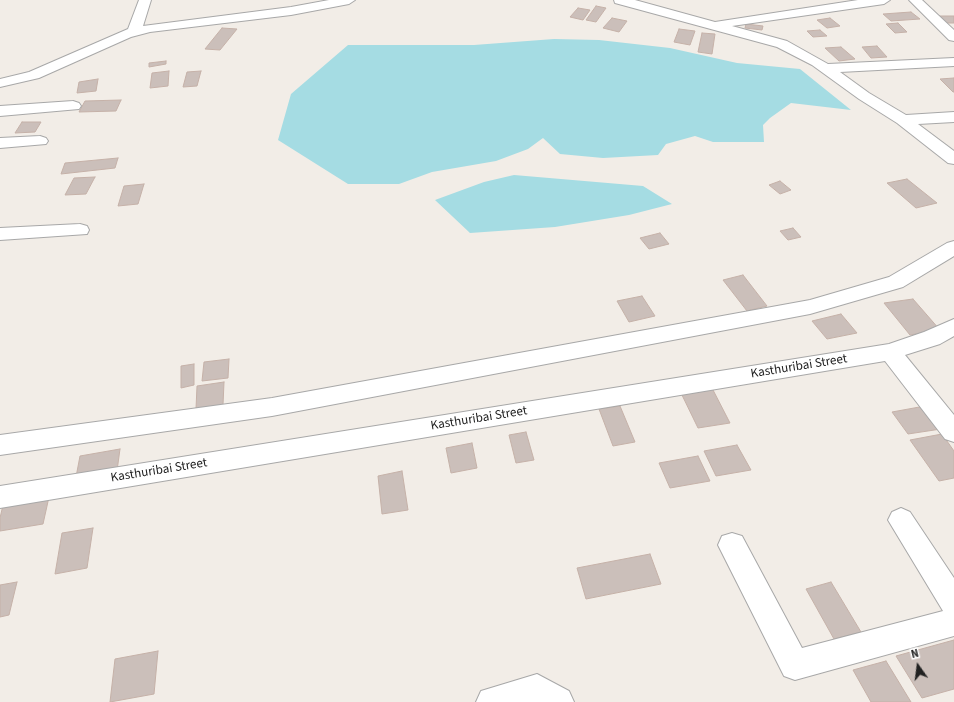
<!DOCTYPE html>
<html>
<head>
<meta charset="utf-8">
<style>
	body { margin:0 }
	#map { position:relative; width:954px; height:702px; overflow:hidden; background:#f2ede7; font-family:"Source Sans 3",sans-serif }
	canvas { display:block }
	.north { position:absolute; left:898px; top:646px; width:40px; height:40px; -webkit-text-stroke:3px #fff; paint-order:stroke; rotate:346deg; font-size:11px; font-weight:700; line-height:16px; text-align:center; color:#212121 }
	.north::after { content:''; display:block; margin:auto; width:14px; height:18px; background:#212121; clip-path:polygon(50% 0,100% 100%,50% 72%,0 100%) }
</style>
</head>
<body>
<div id="map">
<canvas width="954" height="702"></canvas>
<div class="north">N</div>
</div>
<script>
const c = document.querySelector('canvas').getContext('2d');
c.lineJoin = 'round';
function fill(path, color) { c.fillStyle = color; c.fill(path, 'evenodd'); }
const shape = rows => new Path2D(rows.map(r => 'M' + r).join(''));
function strokePath(path, color, width, dash) { c.strokeStyle = color; c.lineWidth = width; c.lineCap = dash ? 'butt' : 'round'; c.setLineDash(dash || []); c.stroke(path); }
function drawText(font, color, halo, rows, align = 'center') {
  c.font = font + ' "Source Sans 3",sans-serif'; c.lineWidth = 3; c.setLineDash([]); c.textBaseline = 'middle'; c.strokeStyle = halo; c.fillStyle = color; for (const [text, x, y, turn = 0] of rows) {
    c.save(); c.translate(x, y); c.rotate((+turn || 0) * Math.PI / 180); c.textAlign = isNaN(turn) ? turn : align; if (halo) c.strokeText(text, 0, 0); c.fillText(text, 0, 0); c.restore();
  }
}
fill(shape([
	[554,39,599,40,670,48,737,63,800,69,851,110,791,103,770,118,763,125,764,142,713,142,695,136,666,144,658,155,603,158,560,154,543,138,528,149,496,161,432,172,399,184,348,184,278,140,291,94,348,45,474,45],
	[514,175,643,186,672,204,629,215,555,227,470,233,435,200,484,182]
]), '#a5dce3');
const building = shape([
	[596,6,606,8,596,22,586,20,596,6],
	[578,8,590,10,583,20,570,17,578,8],
	[911,12,920,19,891,21,883,14,911,12],
	[938,16,954,16,954,23,944,23,938,16],
	[612,18,627,21,619,32,603,28,612,18],
	[830,18,840,26,827,28,817,20,830,18],
	[898,23,907,32,895,33,886,24,898,23],
	[746,24,763,26,762,30,745,28,746,24],
	[222,28,237,29,220,50,205,49,222,28],
	[679,29,695,31,690,45,674,42,679,29],
	[820,30,827,36,813,37,807,31,820,30],
	[702,33,715,34,712,54,698,52,702,33],
	[877,46,887,57,871,58,862,47,877,46],
	[841,47,855,59,839,61,825,48,841,47],
	[166,61,166,64,149,67,149,63,166,61],
	[169,71,168,86,150,88,152,73,169,71],
	[201,71,197,86,183,87,187,72,201,71],
	[954,78,954,92,953,92,940,79,954,78],
	[98,79,96,91,77,93,79,82,98,79],
	[121,100,116,111,79,112,85,101,121,100],
	[22,122,41,122,35,132,15,133,22,122],
	[118,158,115,168,61,174,65,163,118,158],
	[95,177,86,194,65,195,74,178,95,177],
	[907,179,937,203,916,208,887,183,907,179],
	[780,181,791,190,780,194,769,185,780,181],
	[144,184,138,204,118,206,124,186,144,184],
	[793,228,801,237,788,240,780,231,793,228],
	[660,233,669,244,649,249,640,238,660,233],
	[743,275,767,306,747,311,723,280,743,275],
	[642,296,655,316,629,322,617,301,642,296],
	[913,299,940,330,910,335,884,303,913,299],
	[841,314,857,333,827,339,812,321,841,314],
	[229,359,228,378,202,381,204,362,229,359],
	[194,364,194,385,181,388,181,366,194,364],
	[224,382,223,405,196,409,197,386,224,382],
	[712,388,730,423,698,428,681,393,712,388],
	[620,406,635,442,613,446,599,409,620,406],
	[925,406,941,429,908,434,892,412,925,406],
	[526,432,534,460,516,463,509,435,526,432],
	[942,434,954,451,954,478,939,481,910,440,942,434],
	[472,443,477,468,451,473,446,448,472,443],
	[737,445,751,470,716,476,704,451,737,445],
	[120,449,117,471,76,477,80,456,120,449],
	[698,456,710,481,670,488,659,463,698,456],
	[402,471,408,510,382,514,378,476,402,471],
	[49,497,43,524,0,531,0,518,3,505,49,497],
	[93,528,87,568,55,574,62,533,93,528],
	[650,554,661,584,586,599,577,568,650,554],
	[17,582,9,615,0,617,0,585,17,582],
	[831,582,861,632,834,639,806,589,831,582],
	[954,640,954,689,922,698,896,656,954,640],
	[158,651,154,694,110,702,115,659,158,651],
	[886,661,911,702,871,702,853,670,886,661]
]);
fill(building, '#cbbfba');
strokePath(building, '#c5b1a8', 1);
const street = shape([
	[139,0,151,0,143,26,291,7,329,0,355,0,349,4,291,15,150,32,131,37,39,78,0,87,0,79,29,72,128,29,139,0],
	[614,0,635,0,715,22,858,0,890,0,884,4,732,26,787,41,828,64,954,58,954,66,840,72,869,93,906,115,954,112,954,122,918,124,954,151,954,164,948,163,897,123,859,99,812,65,777,47,615,3,614,0],
	[909,0,922,0,954,30,954,41,949,40,909,0],
	[73,101,79,103,81,106,79,109,0,116,0,106,73,101],
	[40,136,46,138,48,141,46,144,0,148,0,138,40,136],
	[80,224,87,226,89,230,87,234,0,240,0,228,80,224],
	[954,241,954,256,903,287,810,314,272,416,0,455,0,435,272,398,810,300,889,277,947,243,954,241],
	[954,319,954,336,940,344,905,355,954,415,954,442,945,439,885,361,0,508,0,486,889,344,924,332,954,319],
	[901,508,910,512,954,578,954,636,795,680,784,676,718,545,722,536,732,533,742,536,802,648,943,611,888,520,892,512,901,508],
	[537,674,569,691,574,702,476,702,481,691,537,674]
]);
strokePath(street, '#a8a8a8', 2);
fill(street, '#fff');
drawText('13px', '#212121', '#fff', [
	["Kasthuribai Street",799,367,-9],
	["Kasthuribai Street",479,419,-9],
	["Kasthuribai Street",159,471,-9]
]);
</script>
</body>
</html>
